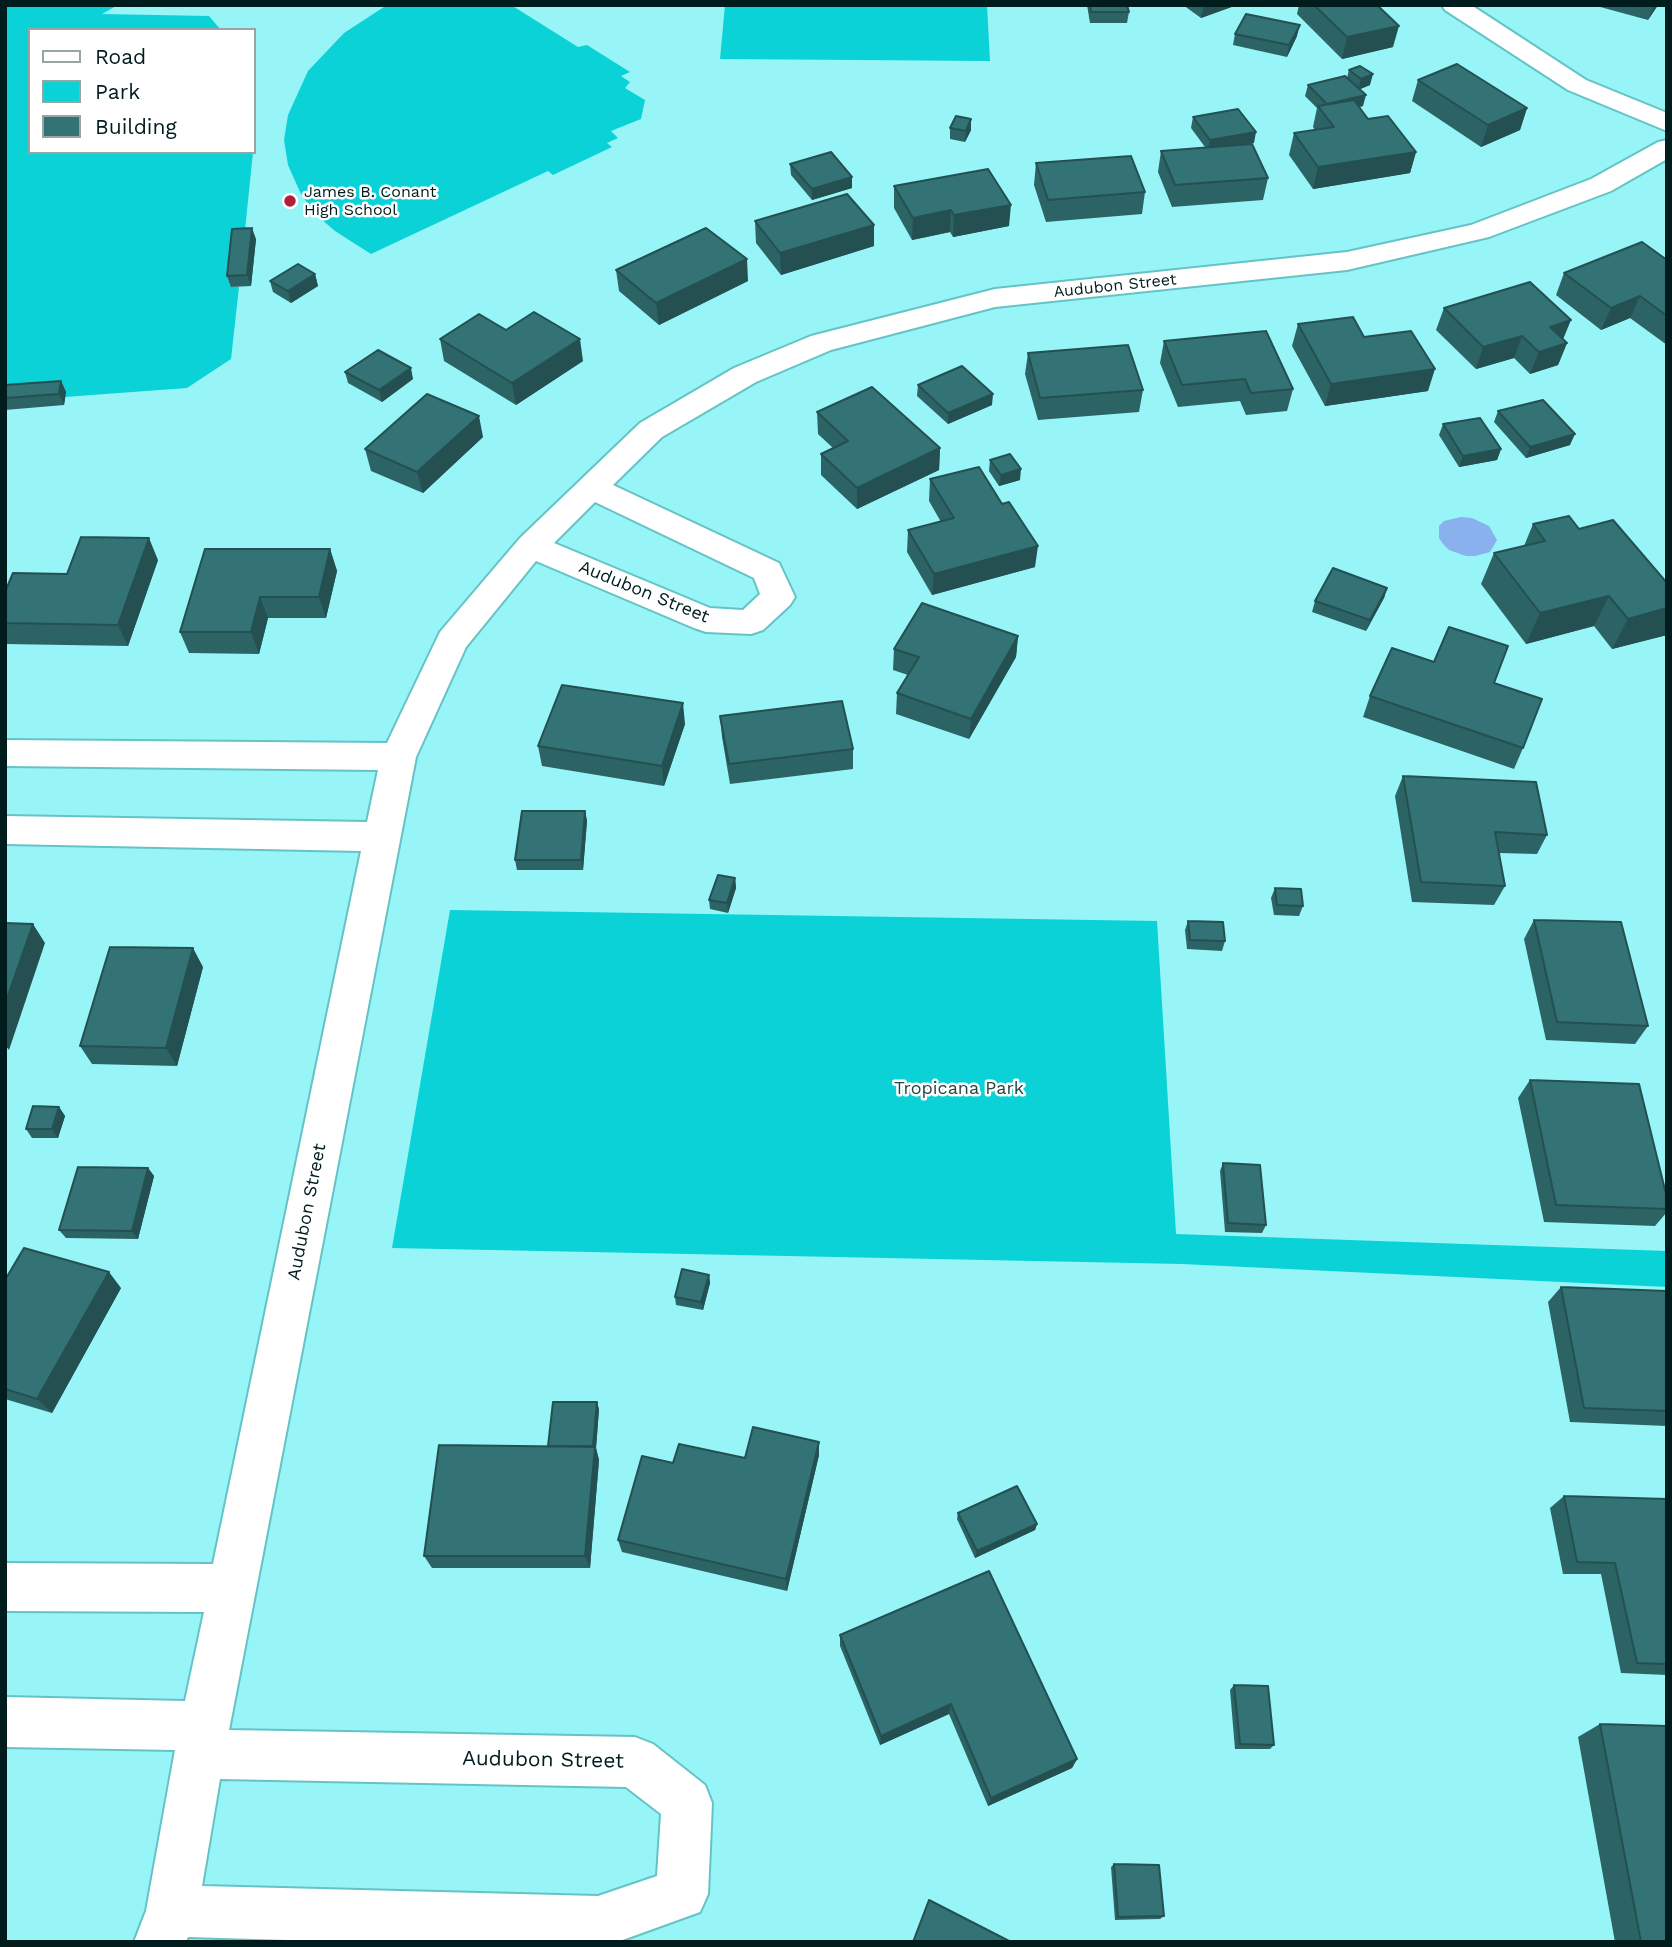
<!DOCTYPE html>
<html>
<head>
<meta charset="utf-8">
<style>
	body { margin:0 }
	#map { position:relative; width:1672px; height:1947px; overflow:hidden; background:#97f5f7; font-family:"Work Sans",sans-serif }
	canvas { display:block }
	.frame { position:absolute; inset:0; border:7px solid #001c1d; pointer-events:none }
	.legend { position:absolute; left:28px; top:28px; width:228px; height:126px; box-sizing:border-box; background:#fff; border:2px solid #99a4a5; margin:0; padding:9px 12px; list-style:none; font-size:21px; color:#001c1d }
	.legend li { display:flex; align-items:center; gap:14px; height:35px }
	.legend b { width:35px; border:2px solid #99a4a5 }
</style>
</head>
<body>
<div id="map">
<canvas width="1672" height="1947"></canvas>
<div class="frame"></div>
<ul class="legend">
<li><b style="height:9px;background:#fff"></b>Road</li>
<li><b style="height:19px;background:#0bd2d6"></b>Park</li>
<li><b style="height:19px;background:#337375"></b>Building</li>
</ul>
</div>
<script>
const c = document.querySelector('canvas').getContext('2d');
c.lineJoin = 'round';
function fill(path, color) { c.fillStyle = color; c.fill(path, 'evenodd'); }
const shape = rows => new Path2D(rows.map(r => 'M' + r).join(''));
function strokePath(path, color, width, dash) { c.strokeStyle = color; c.lineWidth = width; c.lineCap = dash ? 'butt' : 'round'; c.setLineDash(dash || []); c.stroke(path); }
function drawText(font, color, halo, rows, align = 'center') {
  c.font = font + ' "Work Sans",sans-serif'; c.lineWidth = 5; c.setLineDash([]); c.textBaseline = 'middle'; c.strokeStyle = halo; c.fillStyle = color; for (const [text, x, y, turn = 0] of rows) {
    c.save(); c.translate(x, y); c.rotate((+turn || 0) * Math.PI / 180); c.textAlign = isNaN(turn) ? turn : align; if (halo) c.strokeText(text, 0, 0); c.fillText(text, 0, 0); c.restore();
  }
}
fill(shape([
	[5,5,118,5,102,14,209,16,221,30,30,30,30,152,253,152,244,240,231,287,239,287,231,359,187,388,65,397,66,392,5,397],
	[387,5,511,5,578,47,587,45,630,72,621,76,630,82,625,88,645,100,641,119,611,131,618,138,607,143,612,147,553,175,548,171,371,254,335,231,313,212,300,192,288,165,284,140,288,115,308,71,344,33],
	[725,5,987,5,990,61,720,59],
	[450,910,1157,921,1176,1234,1667,1251,1667,1287,1182,1264,392,1248]
]), '#0bd2d6');
fill(shape([
	[1461,517,1472,518,1489,526,1497,540,1490,552,1475,556,1466,556,1449,550,1443,544,1439,538,1439,526,1444,521]
]), '#88b1ed');
const minor = shape([
	[1442,5,1471,5,1586,80,1667,113,1667,131,1568,90,1445,10,1442,5],
	[1667,140,1667,159,1611,191,1489,237,1347,270,995,307,831,350,756,382,662,437,613,485,779,563,795,597,790,605,763,630,751,634,706,632,694,628,536,561,466,647,416,757,229,1730,635,1737,653,1744,705,1785,712,1803,708,1894,700,1912,617,1942,352,1942,188,1937,186,1942,134,1942,146,1911,175,1750,5,1747,5,1697,185,1701,204,1612,5,1611,5,1563,213,1564,361,851,5,844,5,816,367,822,378,770,5,766,5,740,387,743,440,632,520,538,640,423,734,368,811,336,995,289,1347,252,1471,225,1591,179,1658,142,1667,140],
	[595,502,754,578,760,594,743,610,710,608,554,543,595,502],
	[220,1779,626,1787,661,1814,657,1876,598,1896,202,1886,220,1779]
]);
strokePath(minor, '#65c3c6', 4);
fill(minor, '#fff');
fill(shape([
	[1087,5,1127,5,1129,12,1127,23,1090,23],
	[1183,5,1237,5,1201,18],
	[1299,5,1377,5,1393,47,1342,59,1297,14],
	[1593,5,1658,5,1648,20],
	[1235,34,1297,36,1287,57,1233,45],
	[1349,70,1370,85,1360,89,1363,106,1359,107,1368,119,1416,152,1410,173,1313,189,1289,155,1294,133,1315,130,1313,127,1317,108,1305,96,1308,85,1347,78],
	[1418,80,1527,108,1520,130,1481,147,1412,101],
	[1193,117,1254,143,1247,144,1268,178,1263,200,1172,207,1158,172,1161,151,1205,147,1191,128],
	[950,128,971,130,965,142,950,139],
	[1036,163,1145,192,1142,214,1046,222,1034,185],
	[790,164,852,188,812,200,791,175],
	[894,186,1009,226,953,237,950,232,912,240,894,208],
	[755,221,874,225,874,246,781,275,756,243],
	[256,239,251,286,231,287,227,276],
	[1667,260,1667,345,1630,318,1601,330,1556,295,1564,273],
	[616,270,748,281,659,325,619,291],
	[315,274,318,286,291,303,273,292,270,281],
	[1444,308,1563,339,1567,343,1558,365,1530,374,1514,358,1476,369,1436,330],
	[1298,324,1364,337,1428,391,1325,406,1292,346],
	[506,330,583,361,516,405,444,361,440,339],
	[1164,341,1293,389,1287,411,1246,415,1240,401,1178,407,1160,363],
	[1028,353,1143,390,1139,412,1038,420,1025,374],
	[345,372,413,379,382,402,348,383],
	[61,381,66,392,64,405,5,410,5,385],
	[918,385,992,405,948,424,917,396],
	[1498,411,1570,445,1526,458,1494,422],
	[817,412,940,448,939,470,857,509,821,475,821,454,833,448,818,434],
	[1443,424,1501,449,1497,460,1459,467,1439,435],
	[483,437,423,493,371,471,365,449],
	[990,460,1020,480,999,486,989,471],
	[930,479,1002,504,1035,567,932,595,907,552,908,530,941,522,929,501],
	[1533,524,1579,529,1667,583,1667,635,1612,649,1594,626,1526,644,1481,584,1494,553,1524,546],
	[330,549,337,571,326,618,268,618,259,654,189,653,180,632],
	[158,560,128,646,5,644,5,592,67,574],
	[1387,588,1384,598,1366,631,1312,612,1315,601],
	[1018,636,1016,657,969,739,896,714,897,693,908,675,893,670,894,649],
	[1434,662,1494,683,1523,748,1514,769,1363,717,1370,696],
	[720,716,853,749,853,769,730,784,722,737],
	[685,724,664,786,542,766,538,746],
	[1403,776,1547,835,1537,854,1498,853,1505,886,1494,905,1412,902,1395,796],
	[585,811,587,821,583,870,517,870,515,860],
	[735,878,736,888,728,913,710,909,709,900],
	[1275,888,1303,906,1299,916,1274,915,1271,898],
	[1534,920,1648,1026,1635,1044,1546,1040,1524,939],
	[1188,921,1225,941,1222,951,1187,949,1185,930],
	[203,967,177,1066,92,1064,80,1046],
	[1530,1080,1667,1198,1667,1212,1655,1226,1544,1222,1518,1098],
	[59,1107,65,1116,58,1138,32,1138,26,1129],
	[1223,1163,1266,1225,1262,1233,1225,1232,1220,1171],
	[148,1168,154,1176,138,1239,66,1238,59,1230],
	[709,1275,710,1283,703,1310,676,1305,675,1297],
	[5,1280,121,1288,52,1413,5,1399],
	[1561,1287,1667,1291,1667,1426,1570,1422,1548,1302],
	[599,1409,596,1448,599,1460,590,1568,432,1568,424,1556,548,1446],
	[819,1455,787,1591,622,1552,618,1540,673,1463,745,1458],
	[1564,1496,1667,1499,1667,1675,1621,1673,1601,1574,1563,1574,1550,1508],
	[958,1513,1037,1524,1035,1530,975,1558,957,1519],
	[840,1635,1077,1759,1072,1768,988,1806,949,1714,880,1745,840,1646],
	[1234,1685,1274,1745,1270,1749,1235,1749,1230,1690],
	[1600,1724,1667,1942,1615,1942,1578,1737],
	[1114,1864,1164,1916,1160,1919,1115,1920,1111,1867]
]), '#2c6365');
fill(shape([
	[1204,5,1237,5,1201,18],
	[1654,5,1658,5,1648,20],
	[1300,25,1297,36,1287,57,1289,45],
	[1399,26,1393,47,1342,59,1347,37],
	[1373,74,1370,85,1358,90,1361,79],
	[1366,95,1363,106,1325,116,1328,105],
	[1527,108,1520,130,1481,147,1488,125],
	[971,119,971,130,965,142,966,131],
	[1256,132,1254,143,1208,151,1210,140],
	[1416,152,1410,173,1313,189,1318,167],
	[852,177,852,188,812,200,812,189],
	[1011,205,1009,226,953,237,954,215],
	[951,210,950,232,912,240,913,218],
	[874,225,874,246,781,275,780,253],
	[252,228,256,239,251,286,247,275],
	[747,259,748,281,659,325,656,303],
	[315,274,318,286,291,303,288,291],
	[1640,296,1630,318,1601,330,1611,308],
	[1571,320,1562,342,1550,327],
	[1522,336,1514,358,1476,369,1483,347],
	[580,339,583,361,516,405,512,383],
	[1567,343,1558,365,1530,374,1539,352],
	[411,368,413,379,382,402,379,390],
	[1435,369,1428,391,1325,406,1331,384],
	[61,381,66,392,64,405,59,394],
	[993,394,992,405,948,424,948,413],
	[479,416,483,437,423,493,417,472],
	[1575,434,1570,445,1526,458,1530,447],
	[940,448,939,470,857,509,857,488],
	[1501,449,1497,460,1459,467,1463,456],
	[5,464,6,466,7,485,5,485],
	[1021,469,1020,480,999,486,1001,475],
	[149,538,158,560,128,646,118,625],
	[1038,546,1035,567,932,595,934,574],
	[330,549,337,571,326,618,319,597],
	[1387,588,1384,598,1366,631,1370,620],
	[1609,596,1594,626,1526,644,1540,613],
	[260,597,268,618,259,654,251,632],
	[1667,608,1667,635,1612,649,1628,619],
	[1018,636,1016,657,969,739,971,719],
	[683,703,685,724,664,786,662,766],
	[585,811,587,821,583,870,581,860],
	[735,878,736,888,728,913,727,903],
	[33,924,45,943,9,1050,5,1045,5,1004],
	[193,948,203,967,177,1066,166,1048],
	[59,1107,65,1116,58,1138,52,1129],
	[148,1168,154,1176,138,1239,132,1231],
	[109,1272,121,1288,52,1413,37,1399],
	[709,1275,710,1283,703,1310,701,1302],
	[597,1402,599,1409,596,1448,599,1460,590,1568,585,1556,593,1450],
	[819,1442,819,1455,787,1591,786,1579],
	[1037,1524,1035,1530,975,1558,977,1551],
	[951,1704,949,1714,880,1745,881,1736],
	[1077,1759,1072,1768,988,1806,991,1798]
]), '#245052');
const building = shape([
	[1090,5,1127,5,1129,12,1091,12,1090,5],
	[1314,5,1377,5,1399,26,1347,37,1314,5],
	[1246,14,1300,25,1289,45,1235,34,1246,14],
	[1457,64,1527,108,1488,125,1418,80,1457,64],
	[1360,66,1373,74,1361,79,1349,70,1360,66],
	[1345,76,1366,95,1327,104,1308,85,1345,76],
	[1354,100,1368,119,1388,116,1416,152,1318,167,1294,133,1334,127,1318,106,1354,100],
	[1238,109,1256,132,1210,140,1193,117,1238,109],
	[956,116,971,119,966,131,950,128,956,116],
	[1252,144,1268,178,1175,185,1161,151,1252,144],
	[831,152,852,177,812,189,790,164,831,152],
	[1131,156,1145,192,1048,200,1036,163,1131,156],
	[988,169,1011,205,954,215,951,210,913,218,894,186,988,169],
	[847,194,874,225,780,253,755,221,847,194],
	[252,228,247,275,227,276,232,229,252,228],
	[706,228,747,259,656,303,616,270,706,228],
	[1642,242,1667,260,1667,316,1640,296,1611,308,1564,273,1642,242],
	[298,264,315,274,288,291,270,281,298,264],
	[1530,282,1571,320,1550,327,1567,343,1539,352,1522,336,1483,347,1444,308,1530,282],
	[534,312,580,339,512,383,440,339,479,314,506,330,534,312],
	[1353,317,1364,337,1411,331,1435,369,1331,384,1298,324,1353,317],
	[1266,331,1293,389,1251,393,1245,379,1182,385,1164,341,1266,331],
	[1128,345,1143,390,1040,398,1028,353,1128,345],
	[378,350,411,368,379,390,345,372,378,350],
	[962,366,993,394,948,413,918,385,962,366],
	[61,381,59,394,5,398,5,385,61,381],
	[872,387,940,448,857,488,821,454,848,441,817,412,872,387],
	[427,394,479,416,417,472,365,449,427,394],
	[1543,400,1575,434,1530,447,1498,411,1543,400],
	[1480,418,1501,449,1463,456,1443,424,1480,418],
	[1010,454,1021,469,1001,475,990,460,1010,454],
	[979,467,1002,504,1009,502,1038,546,934,574,908,530,954,518,930,479,979,467],
	[1569,516,1579,529,1613,520,1667,583,1667,608,1628,619,1609,596,1540,613,1494,553,1545,541,1533,524,1569,516],
	[81,537,149,538,118,625,5,623,5,592,13,573,67,574,81,537],
	[205,549,330,549,319,597,260,597,251,632,180,632,205,549],
	[1333,568,1387,588,1370,620,1315,601,1333,568],
	[922,603,1018,636,971,719,897,693,919,657,894,649,922,603],
	[1449,627,1508,646,1494,683,1542,699,1523,748,1370,696,1392,648,1434,662,1449,627],
	[562,685,683,703,662,766,538,746,562,685],
	[842,701,853,749,729,764,720,716,842,701],
	[1403,776,1536,782,1547,835,1495,832,1505,886,1421,882,1403,776],
	[522,811,585,811,581,860,515,860,522,811],
	[718,875,735,878,727,903,709,900,718,875],
	[1275,888,1301,889,1303,906,1277,905,1275,888],
	[1534,920,1621,922,1648,1026,1557,1022,1534,920],
	[1188,921,1223,922,1225,941,1190,940,1188,921],
	[5,923,33,924,5,1004,5,923],
	[110,947,193,948,166,1048,80,1046,110,947],
	[1530,1080,1639,1084,1667,1198,1667,1209,1556,1205,1530,1080],
	[33,1106,59,1107,52,1129,26,1129,33,1106],
	[1223,1163,1260,1165,1266,1225,1228,1223,1223,1163],
	[78,1167,148,1168,132,1231,59,1230,78,1167],
	[24,1248,109,1272,37,1399,5,1389,5,1280,24,1248],
	[682,1269,709,1275,701,1302,675,1297,682,1269],
	[1561,1287,1667,1291,1667,1411,1584,1408,1561,1287],
	[553,1402,597,1402,593,1446,548,1446,553,1402],
	[753,1427,819,1442,786,1579,618,1540,642,1456,673,1463,679,1444,745,1458,753,1427],
	[439,1445,595,1447,585,1556,424,1556,439,1445],
	[1017,1486,1037,1524,977,1551,958,1513,1017,1486],
	[1564,1496,1667,1499,1667,1664,1637,1663,1615,1563,1577,1562,1564,1496],
	[989,1571,1077,1759,991,1798,951,1704,881,1736,840,1635,989,1571],
	[1234,1685,1268,1686,1274,1745,1240,1744,1234,1685],
	[1600,1724,1667,1726,1667,1942,1641,1942,1600,1724],
	[1114,1864,1159,1865,1164,1916,1118,1917,1114,1864],
	[929,1900,1011,1942,913,1942,929,1900]
]);
fill(building, '#337375');
strokePath(building, '#245052', 2);
for (const [x, y, r, color] of [
	[290,201,7,"#b21f3b"]
]) { const dot = new Path2D(); dot.arc(x, y, r, 0, 2 * Math.PI); c.fillStyle = color; c.fill(dot); strokePath(dot, '#fff', 2.5); }
drawText('16px', '#001c1d', '#fff', [
	["James B. Conant",304,192],
	["High School",304,210]
], 'left');
drawText('16px', '#001c1d', '#fff', [
	["Audubon Street",1115,286,-6]
]);
drawText('18px', '#001c1d', '#fff', [
	["Audubon Street",644,592,22],
	["Audubon Street",307,1212,-79]
]);
drawText('18px', '#254646', '#fff', [
	["Tropicana Park",959,1089]
]);
drawText('21px', '#001c1d', '#fff', [
	["Audubon Street",543,1760,1]
]);
</script>
</body>
</html>
